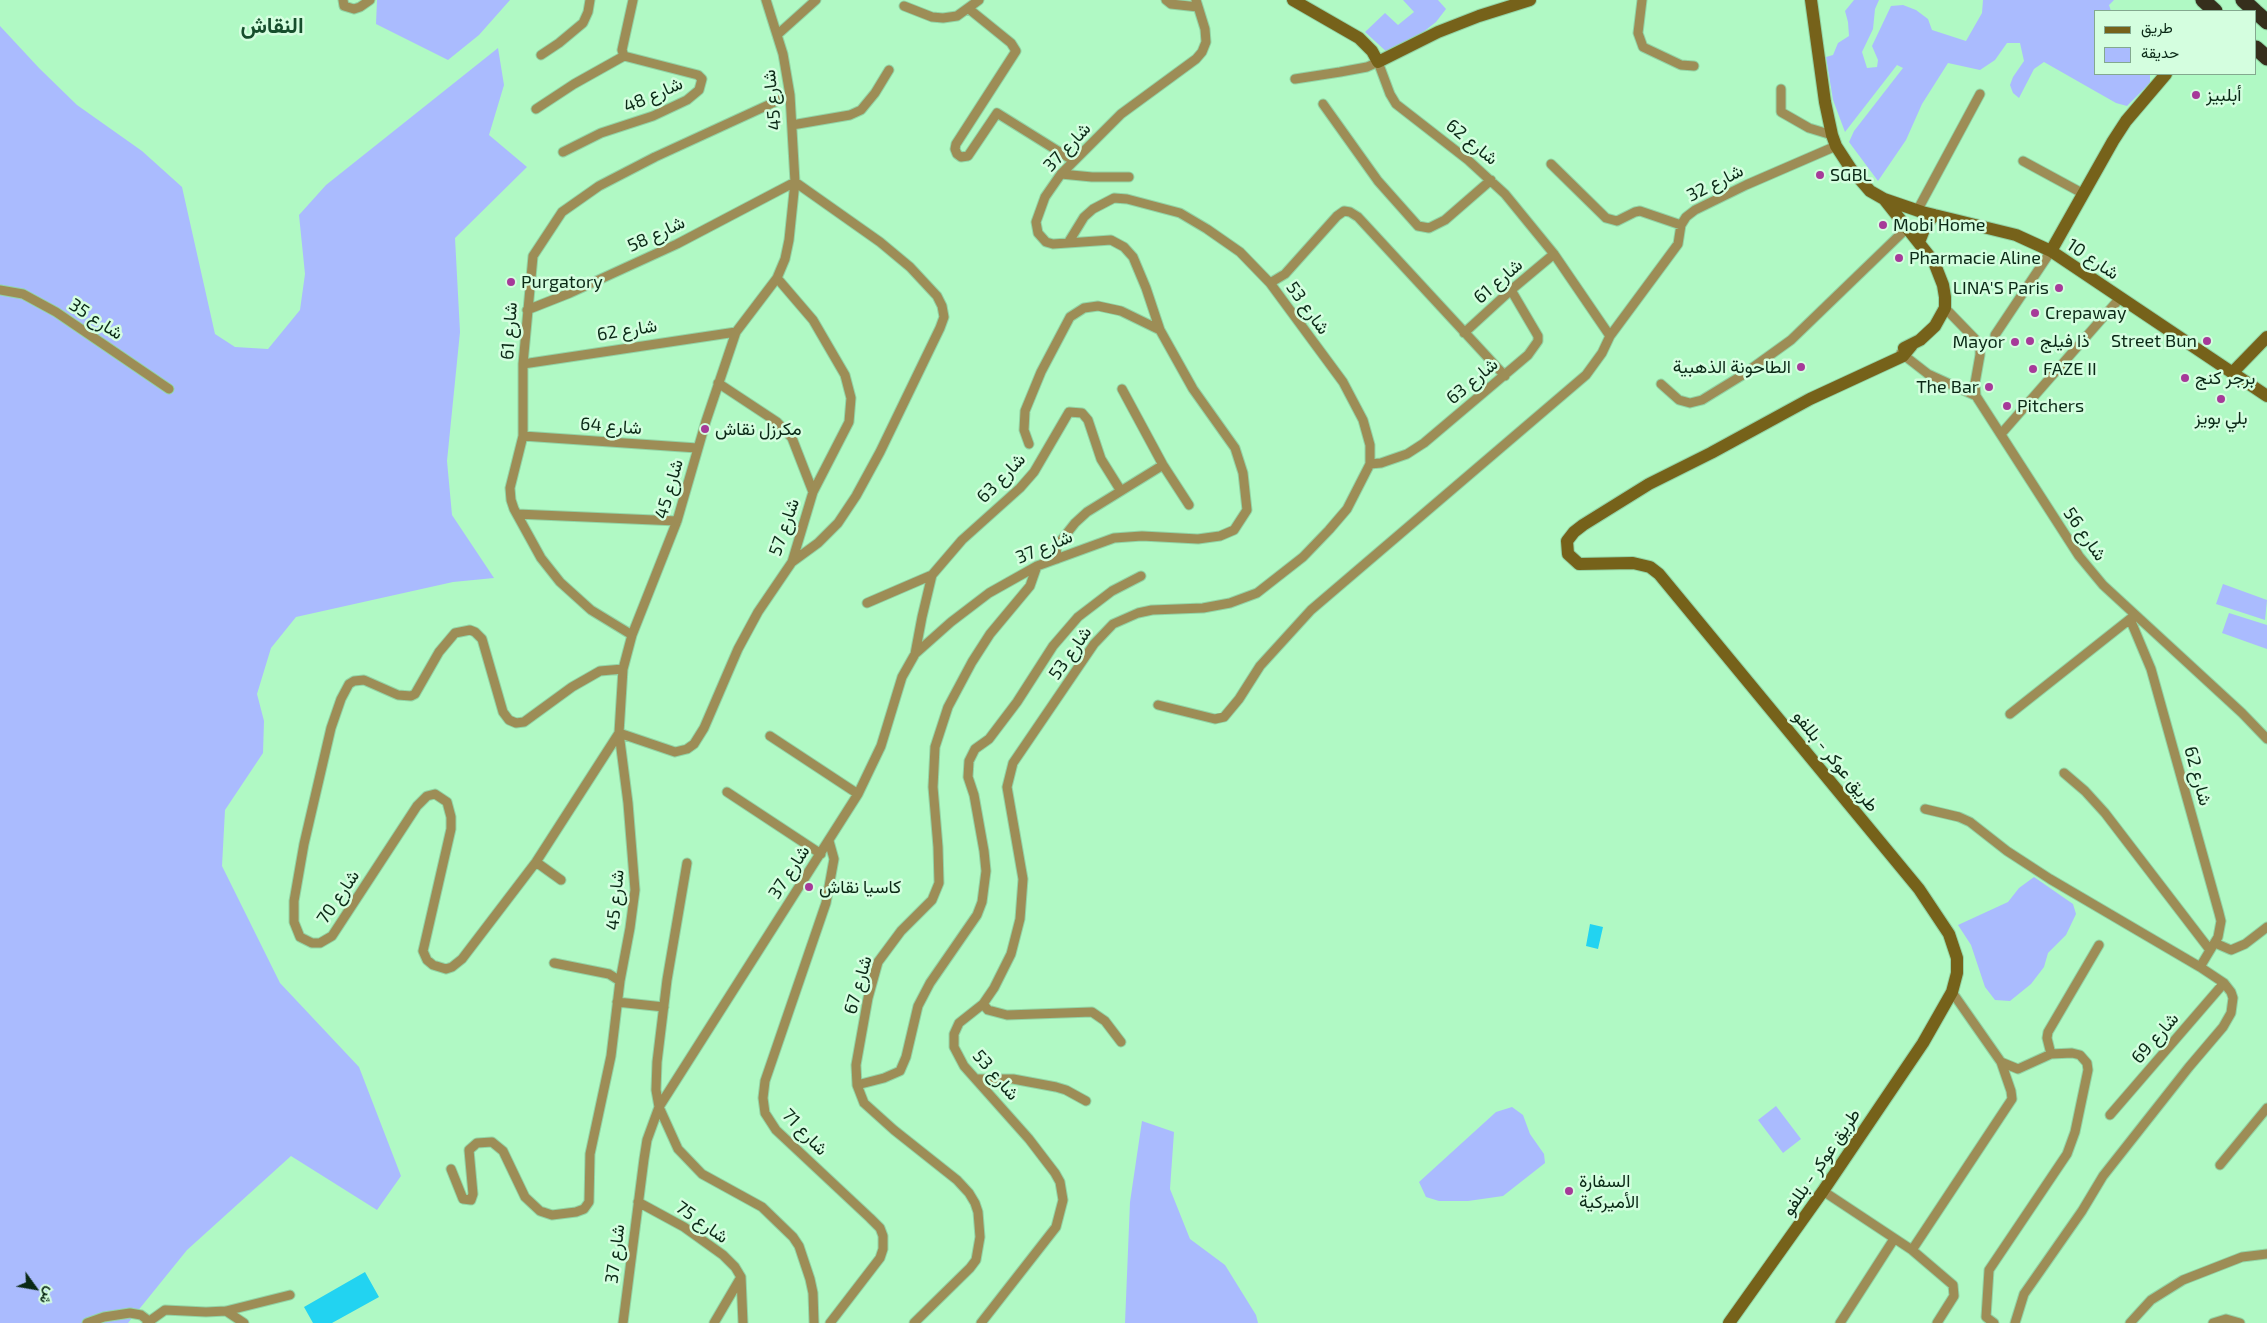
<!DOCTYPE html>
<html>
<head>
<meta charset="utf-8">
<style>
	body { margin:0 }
	#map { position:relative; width:2267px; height:1323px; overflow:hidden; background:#b0f9c4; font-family:"Exo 2",Vazirmatn,sans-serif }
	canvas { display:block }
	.legend { position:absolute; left:2094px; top:10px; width:162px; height:65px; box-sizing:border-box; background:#d4fedf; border:1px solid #83a98f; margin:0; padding:6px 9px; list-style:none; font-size:15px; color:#0a2916 }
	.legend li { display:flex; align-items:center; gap:10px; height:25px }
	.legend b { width:25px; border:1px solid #83a98f }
	.north { position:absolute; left:10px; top:1263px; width:50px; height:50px; -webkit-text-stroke:4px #d4fedf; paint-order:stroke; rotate:122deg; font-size:14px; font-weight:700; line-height:20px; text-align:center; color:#0a2916 }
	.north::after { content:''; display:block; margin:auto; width:18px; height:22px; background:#0a2916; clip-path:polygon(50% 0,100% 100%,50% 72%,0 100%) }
</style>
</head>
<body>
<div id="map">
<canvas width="2267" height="1323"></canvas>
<ul class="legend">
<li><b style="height:6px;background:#76621a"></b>طريق</li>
<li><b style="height:14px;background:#aabbfe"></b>حديقة</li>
</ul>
<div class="north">ش</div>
</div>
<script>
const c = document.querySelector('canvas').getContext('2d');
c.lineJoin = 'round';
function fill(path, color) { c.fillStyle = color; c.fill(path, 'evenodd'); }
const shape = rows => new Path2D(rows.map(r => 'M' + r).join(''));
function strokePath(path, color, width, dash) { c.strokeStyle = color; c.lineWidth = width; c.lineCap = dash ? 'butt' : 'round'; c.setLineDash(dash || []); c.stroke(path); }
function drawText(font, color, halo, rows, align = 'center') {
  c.font = font + ' "Exo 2",Vazirmatn,sans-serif'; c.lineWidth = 5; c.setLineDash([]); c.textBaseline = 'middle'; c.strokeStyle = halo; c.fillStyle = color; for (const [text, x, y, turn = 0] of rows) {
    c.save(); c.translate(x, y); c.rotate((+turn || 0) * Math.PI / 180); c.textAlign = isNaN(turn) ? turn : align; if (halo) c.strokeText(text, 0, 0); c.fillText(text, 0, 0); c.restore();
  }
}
fill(shape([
	[377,0,510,0,479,35,448,60,376,24],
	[1403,0,1438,0,1446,9,1436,22,1417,37,1389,54,1365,32,1385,13,1398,25,1414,12],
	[1854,0,1879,0,1875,9,1873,29,1862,52,1867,68,1877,67,1878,60,1872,46,1891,6,1903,5,1916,10,1928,19,1932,30,1966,41,1982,13,1983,0,2114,0,2109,5,2111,11,2096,11,2096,74,2150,74,2150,83,2127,106,2116,103,2044,62,2034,69,2019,98,2013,93,2010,85,2013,77,2024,61,2020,43,2007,43,1995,60,1980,70,1948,63,1922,104,1906,140,1878,181,1849,142,1854,131,1903,68,1897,65,1845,132,1833,100,1826,57,1833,55,1838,43,1849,36,1848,22,1845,11],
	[0,26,39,68,77,105,142,151,182,187,215,334,235,347,268,349,300,310,305,274,299,215,326,185,498,48,504,85,489,135,527,167,455,238,460,332,447,461,452,515,494,578,453,582,296,617,271,648,257,694,264,721,263,753,225,810,222,866,280,983,359,1067,401,1176,377,1210,291,1156,187,1250,128,1323,0,1323],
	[2223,584,2267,600,2265,620,2216,604],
	[2229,613,2267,625,2267,649,2222,633],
	[2034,877,2073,904,2076,914,2066,935,2048,953,2044,967,2031,984,2010,1001,1995,1000,1985,987,1971,945,1958,925,2008,902,2019,888],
	[1776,1106,1801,1139,1783,1153,1758,1120],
	[1512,1107,1523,1115,1530,1134,1544,1154,1545,1163,1503,1196,1468,1201,1439,1201,1426,1197,1419,1182,1496,1112],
	[1142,1121,1174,1132,1170,1189,1190,1239,1225,1265,1256,1315,1258,1323,1125,1323,1130,1202]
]), '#aabbfe');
fill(shape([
	[1590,924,1603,927,1598,949,1586,946],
	[365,1272,379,1297,332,1323,313,1323,304,1307]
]), '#22d3f1');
const street = shape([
	[343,0,344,6,354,9,360,7,370,0],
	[1166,0,1171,4,1198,7],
	[1642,0,1638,33,1643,47,1681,65,1694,66],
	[904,6,932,17,943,18,957,16,979,0],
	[969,9,1011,43,1016,51,956,144,955,149,957,154,961,157,968,156,997,113,1074,161],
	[777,35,816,0],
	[541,55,559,43,583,23,588,12,590,0],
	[1295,79,1340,72,1367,67,1378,62,1390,94,1396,104,1468,160,1505,194,1554,254,1610,336],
	[1781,89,1781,112,1809,128,1832,135],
	[1323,104,1378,181,1418,226,1429,228,1445,220,1491,180],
	[536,109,574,84,624,56],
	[792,125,850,115,861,110,875,93,889,70],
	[563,152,601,133,653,116,687,100,699,90,702,79,698,75,624,56,622,50,633,0],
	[2023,161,2082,193],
	[1551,164,1606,218,1617,221,1635,212,1640,211,1681,225],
	[1061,174,1092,177,1129,177],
	[1917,211,1980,94],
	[1270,283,1285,274,1337,216,1344,211,1350,212,1358,217,1505,376],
	[0,290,23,294,56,312,169,389],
	[1945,308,1977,341,1980,347,1980,355,1975,383,1976,396,2079,556,2103,585,2242,713,2267,739],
	[527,310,570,293,677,244,795,182,880,242,910,267,937,296,942,306,944,317,940,328,880,452,856,496,838,523,818,543,792,562],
	[1464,333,1511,290,1554,254],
	[1995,335,2051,251],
	[1901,353,1928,374,1976,396],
	[523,364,736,332],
	[718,383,777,422,792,438,813,492],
	[1661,384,1679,400,1690,403,1702,400,1741,376,1791,340,1907,228],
	[1122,389,1163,465,1189,505],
	[2001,434,2120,298],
	[523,436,697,448],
	[1029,444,1024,430,1025,411,1041,372,1070,317,1084,308,1098,306,1121,311,1160,330],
	[1370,464,1381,463,1407,454,1424,443,1528,355,1538,341,1538,336,1511,290],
	[517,514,677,521],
	[1057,559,1056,547,1075,523,1087,512,1163,465],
	[867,603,932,575],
	[2135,615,2130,619,2151,669,2219,913,2221,921,2218,937,2200,967],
	[632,635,591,610,560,582,541,558,514,509,511,500,510,488,523,436,523,364,533,256,562,212,599,186,655,157,790,95],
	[915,654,922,617,932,575,962,540,1020,488,1034,472,1069,412,1082,413,1088,420,1101,459,1121,491],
	[623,669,600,671,572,687,524,722,516,723,509,720,503,712,482,639,475,632,470,630,455,633,439,652,415,694,411,696,398,695,364,680,354,681,349,684,341,699,331,728,304,844,294,901,294,922,300,937,312,943,320,943,332,936,417,806,427,796,435,794,447,802,451,817,451,829,423,951,427,960,433,965,446,969,452,967,462,959,536,862,619,733,675,752,687,749,694,744,704,728,738,649,758,612,792,562,813,492,849,422,851,398,845,375,813,320,777,278],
	[1158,705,1215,719,1224,717,1239,699,1260,666,1311,610,1586,375,1602,353,1610,336,1678,244,1681,225,1686,217,1695,210,1746,185,1836,146],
	[2010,714,2130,619],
	[770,736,858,794],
	[2064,773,2085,791,2105,813,2210,950],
	[727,792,821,854],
	[1925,809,1959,817,1970,822,2007,851,2050,879,2200,967,2224,983,2231,992,2233,998,2231,1013,2223,1027,2189,1067,2103,1176,2082,1211,2024,1294,2015,1323],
	[829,841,834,859,826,903,765,1081,763,1098,765,1113,776,1130,870,1218,880,1228,883,1236,883,1249,880,1258,830,1323],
	[536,862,561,880],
	[687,863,667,980,657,1062,656,1090,659,1107,678,1149,702,1174,762,1207,793,1237,799,1246,810,1279,813,1293,814,1323],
	[2215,943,2231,950,2245,944,2267,927],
	[554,963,609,974,620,981],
	[617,1002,664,1007],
	[983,1004,988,1010,1007,1015,1092,1012,1105,1021,1121,1042],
	[2051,1054,2047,1038,2048,1032,2099,945],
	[976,1079,1013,1079,1056,1087,1066,1090,1086,1101],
	[857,1085,884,1078,900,1071,906,1057,918,1006,930,983,977,915,982,902,986,871,984,851,974,795,968,777,969,761,975,749,989,739,1017,702,1053,646,1078,617,1112,591,1141,576],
	[2110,1115,2224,983],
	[2220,1165,2267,1108],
	[451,1169,463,1199,471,1200,473,1194,469,1150,477,1143,492,1142,503,1151,525,1197,540,1211,552,1215,576,1212,584,1209,589,1202,590,1154,611,1056,620,981,630,928,635,890,628,803,619,733,623,669,632,635,677,521,706,421,736,332,777,278,785,259,789,240,795,182,790,95,783,54,766,0],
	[1823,1191,1912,1250,1953,1285,1954,1296,1937,1323],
	[638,1202,684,1227,723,1255,735,1267,741,1277,743,1323],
	[1912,1250,2012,1099,2011,1091,2001,1062,1952,992],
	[226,1311,244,1323],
	[87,1323,104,1317,130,1313,141,1315,149,1321],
	[147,1323,165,1310,206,1312,226,1311,290,1295],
	[623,1323,644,1159,647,1140,659,1107,858,794,881,746,902,677,915,654,951,622,989,593,1037,566,1114,538,1142,536,1198,539,1220,536,1234,530,1247,510,1243,473,1235,448,1193,389,1160,330,1146,288,1133,257,1124,247,1111,240,1053,244,1046,242,1038,233,1036,222,1045,197,1061,174,1121,114,1196,59,1202,52,1206,42,1205,29,1196,0],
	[714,1323,741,1277],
	[914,1323,970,1268,976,1260,980,1237,978,1212,975,1203,969,1193,957,1180,894,1130,864,1103,857,1085,856,1065,868,998,878,962,901,931,932,900,939,883,938,847,933,787,935,747,948,707,972,662,990,634,1030,586,1037,566],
	[981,1323,1056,1227,1063,1200,1060,1182,1055,1173,1029,1139,964,1066,954,1047,954,1034,959,1023,983,1004,994,988,1011,954,1020,919,1023,879,1007,787,1013,763,1094,644,1113,624,1138,613,1152,610,1203,608,1230,603,1257,593,1303,557,1329,530,1347,509,1370,464,1370,445,1363,420,1343,382,1270,283,1240,252,1207,229,1180,213,1127,199,1114,198,1093,209,1084,217,1068,243],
	[1840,1323,1894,1239],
	[1994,1323,1986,1317,1989,1270,2067,1154,2075,1132,2088,1070,2087,1063,2080,1055,2072,1053,2051,1054,2018,1069,2001,1062],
	[2130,1323,2151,1300,2183,1280,2242,1257,2267,1254],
	[2213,1323,2226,1319,2240,1323]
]);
const secondary = shape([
	[1293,0,1359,38,1372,51,1378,62,1438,32,1479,16,1530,0],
	[1811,0,1825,102,1832,135,1836,146,1851,169,1870,191,1884,199,1922,212,2016,235,2051,251,2267,396],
	[1884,199,1934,262,1943,285,1945,297,1945,308,1935,326,1920,340,1904,348],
	[1919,242,1925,227,1934,215],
	[2051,251,2113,141,2126,121,2166,74],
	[2232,373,2267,337],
	[1729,1323,1823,1191,1923,1043,1952,992,1957,973,1957,958,1949,934,1919,889,1659,574,1650,567,1633,563,1579,564,1568,554,1567,541,1574,532,1583,525,1649,484,1711,453,1810,399,1903,356,1912,345]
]);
const highway = shape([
	[2203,0,2215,11],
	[2243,0,2255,11],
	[2256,12,2267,22],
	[2256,48,2267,58]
]);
strokePath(street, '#92d4a5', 11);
strokePath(secondary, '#92d4a5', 14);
strokePath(highway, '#92d4a5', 17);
strokePath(street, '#9d8d56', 9);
strokePath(secondary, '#76621a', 12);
strokePath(highway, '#362f1c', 15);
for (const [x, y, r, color] of [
	[2196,95,5,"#a63a99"],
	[1820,175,5,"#a63a99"],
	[1883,225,5,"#a63a99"],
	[1899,258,5,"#a63a99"],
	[511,282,5,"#a63a99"],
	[2059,288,5,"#a63a99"],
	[2035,313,5,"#a63a99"],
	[2030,341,5,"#a63a99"],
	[2207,341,5,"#a63a99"],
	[2015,342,5,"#a63a99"],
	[1801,367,5,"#a63a99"],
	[2033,369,5,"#a63a99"],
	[2185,378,5,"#a63a99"],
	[1989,387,5,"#a63a99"],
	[2221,399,5,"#a63a99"],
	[2007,406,5,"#a63a99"],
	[705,429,5,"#a63a99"],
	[809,887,5,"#a63a99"],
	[1569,1191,5,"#a63a99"]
]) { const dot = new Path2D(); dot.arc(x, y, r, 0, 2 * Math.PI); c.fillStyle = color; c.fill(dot); strokePath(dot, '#d4fedf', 2); }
drawText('18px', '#0a2916', '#d4fedf', [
	["شارع 48",653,95,-24],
	["شارع 45",772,100,-96],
	["شارع 62",1472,142,39],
	["شارع 37",1067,147,-47],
	["شارع 32",1715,183,-27],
	["شارع 58",656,234,-25],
	["شارع 10",2093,259,34],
	["شارع 61",1498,281,-41],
	["شارع 53",1308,308,54],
	["شارع 35",96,319,33],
	["شارع 62",627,330,-9],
	["شارع 61",509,331,-86],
	["شارع 63",1472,381,-40],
	["شارع 64",611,426,4],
	["شارع 63",1001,478,-46],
	["شارع 45",669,489,-74],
	["شارع 57",784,527,-71],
	["شارع 56",2085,534,55],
	["شارع 37",1044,547,-23],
	["شارع 53",1070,653,-55],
	["طريق عوكر - بللفو",1836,761,51],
	["شارع 62",2198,776,75],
	["شارع 37",789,872,-57],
	["شارع 70",338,897,-56],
	["شارع 45",615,900,-85],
	["شارع 67",858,985,-74],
	["شارع 69",2155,1038,-49],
	["شارع 53",996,1075,49],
	["شارع 71",805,1132,46],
	["طريق عوكر - بللفو",1821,1162,-56],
	["شارع 75",702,1222,35],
	["شارع 37",615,1254,-83]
]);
drawText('18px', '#0a2916', '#d4fedf', [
	["أبلبيز",2206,95],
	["SGBL",1830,175],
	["Mobi Home",1893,225],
	["Pharmacie Aline",1909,258],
	["Purgatory",521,282],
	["LINA'S Paris",2049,288,"right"],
	["Crepaway",2045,313],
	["ذا فيلج",2040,341],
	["Street Bun",2197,341,"right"],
	["Mayor",2005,342,"right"],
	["الطاحونة الذهبية",1791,367,"right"],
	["FAZE II",2043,369],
	["برجر كنج",2195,378],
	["The Bar",1979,387,"right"],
	["Pitchers",2017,406],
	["بلي بويز",2221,418,"center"],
	["مكرزل نقاش",715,429],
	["كاسيا نقاش",819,887],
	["السفارة",1579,1181],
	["الأميركية",1579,1202]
], 'left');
drawText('bold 22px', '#164e2c', '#d4fedf', [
	["النقاش",272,26]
]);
</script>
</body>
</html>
